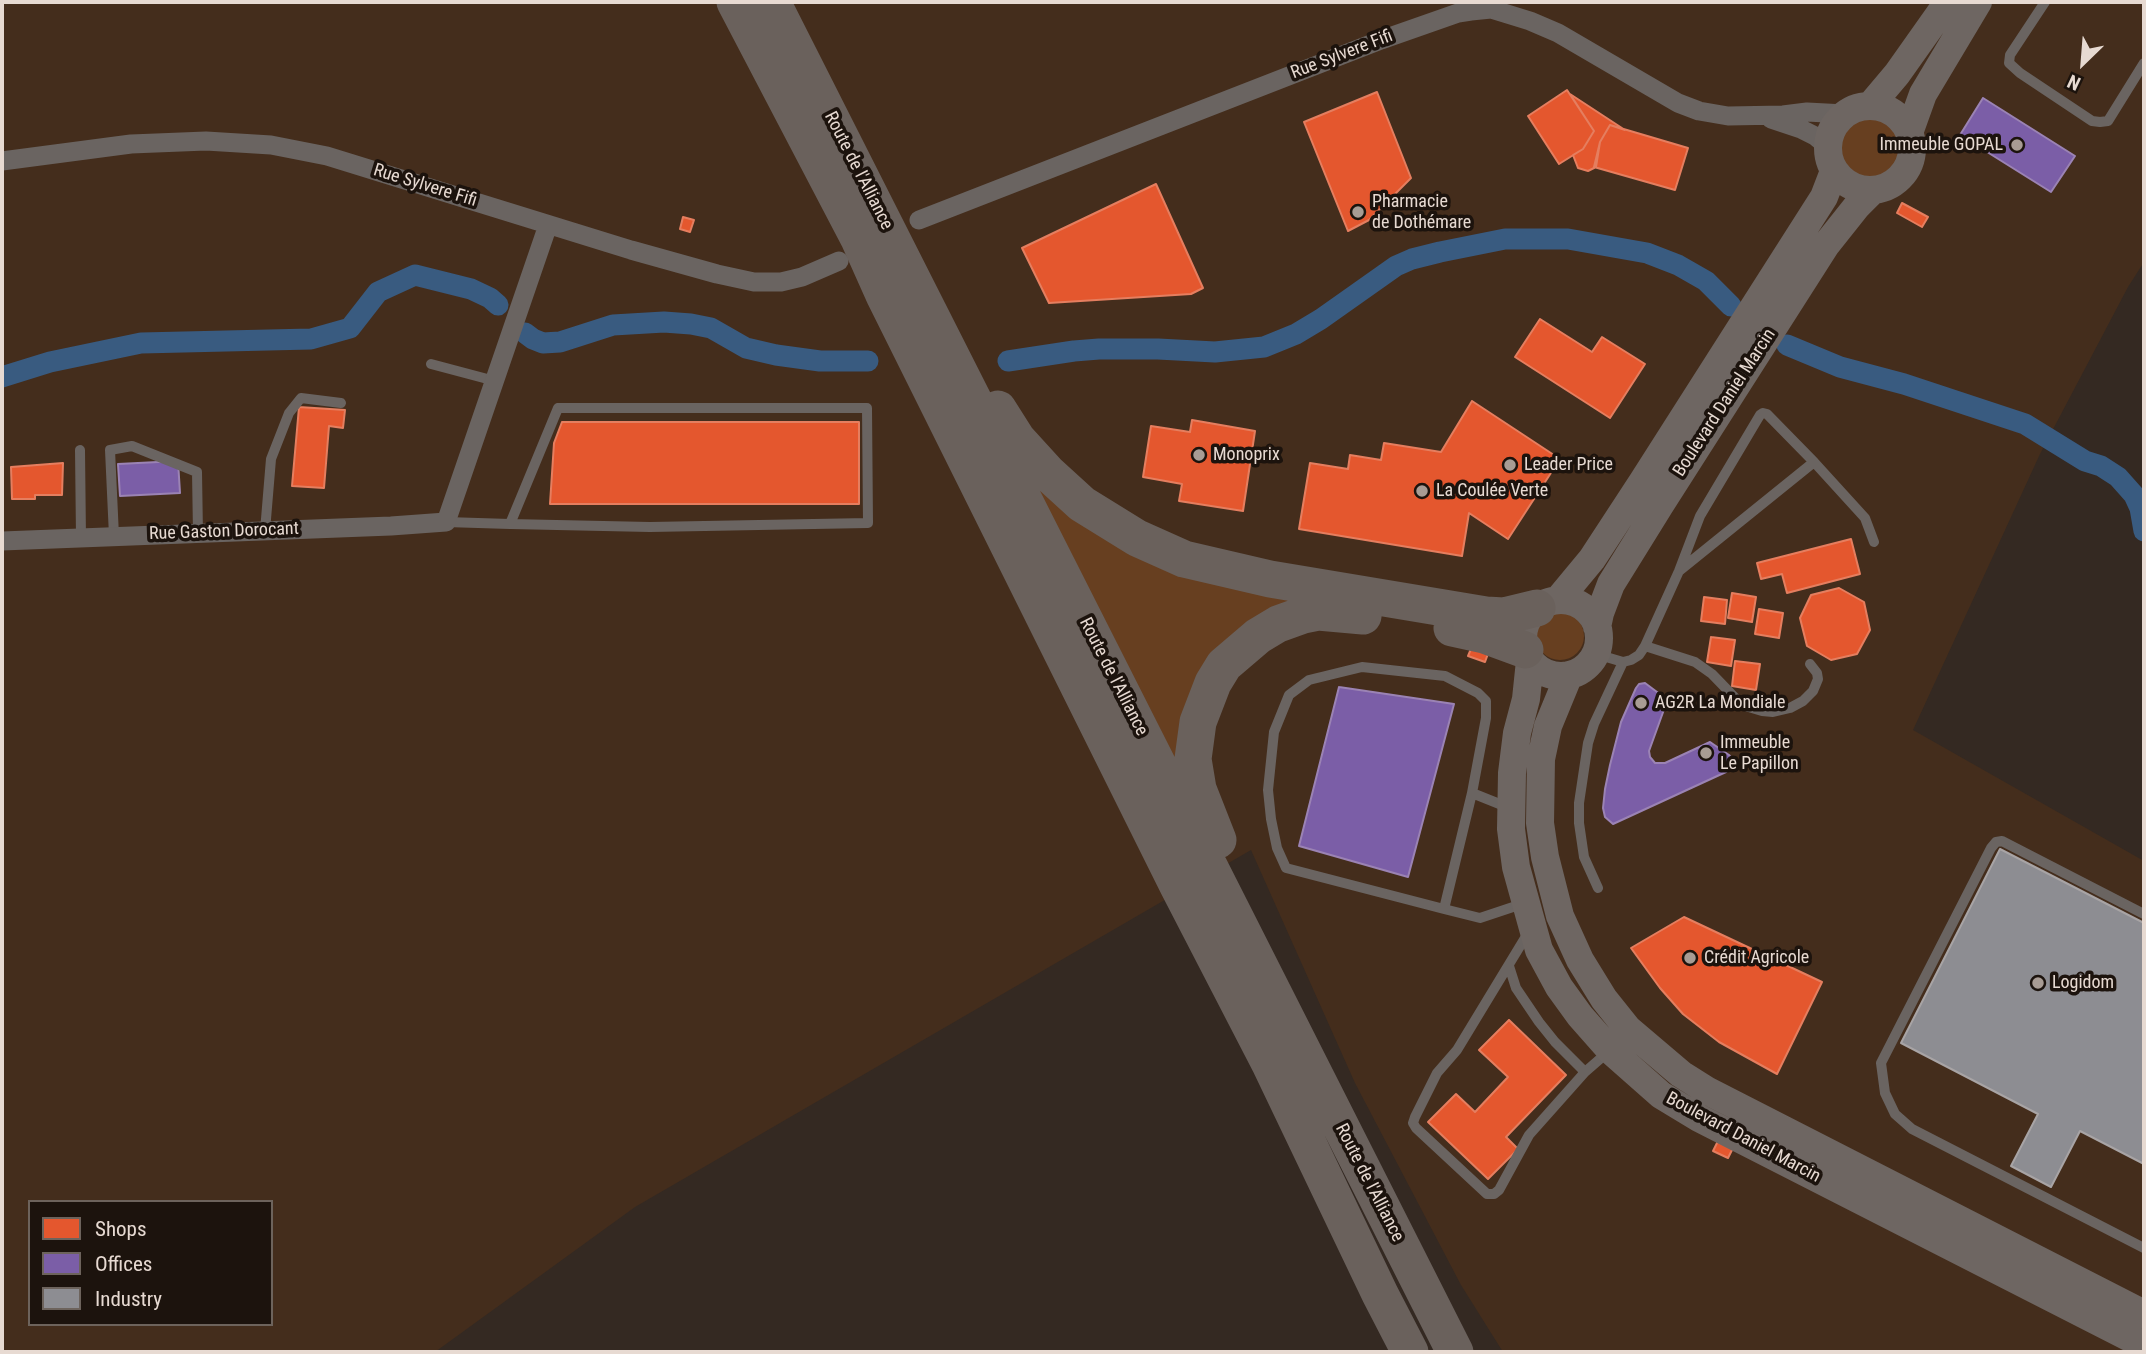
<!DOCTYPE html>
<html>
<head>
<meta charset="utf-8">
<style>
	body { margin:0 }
	#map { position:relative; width:2146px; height:1354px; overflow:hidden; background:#342922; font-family:"Roboto Condensed",sans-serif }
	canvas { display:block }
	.frame { position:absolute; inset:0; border:4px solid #e7dad2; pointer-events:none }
	.legend { position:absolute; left:28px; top:1200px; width:245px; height:126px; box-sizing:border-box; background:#1c130d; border:2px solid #6d635c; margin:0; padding:9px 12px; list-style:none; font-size:21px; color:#e7dad2 }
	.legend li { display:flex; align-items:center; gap:14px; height:35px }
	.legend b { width:35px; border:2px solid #6d635c }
	.north { position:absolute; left:2048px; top:28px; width:70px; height:70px; -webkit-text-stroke:5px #1c130d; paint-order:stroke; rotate:205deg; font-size:19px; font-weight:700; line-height:28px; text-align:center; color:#e7dad2 }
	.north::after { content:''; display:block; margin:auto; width:24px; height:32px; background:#e7dad2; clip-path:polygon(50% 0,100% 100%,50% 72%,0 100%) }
</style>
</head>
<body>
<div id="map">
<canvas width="2146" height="1354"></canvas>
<div class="frame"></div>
<ul class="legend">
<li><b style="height:19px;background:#e4572e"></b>Shops</li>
<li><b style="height:19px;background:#7b5ea7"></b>Offices</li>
<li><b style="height:19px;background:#8d8d92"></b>Industry</li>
</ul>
<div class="north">N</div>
</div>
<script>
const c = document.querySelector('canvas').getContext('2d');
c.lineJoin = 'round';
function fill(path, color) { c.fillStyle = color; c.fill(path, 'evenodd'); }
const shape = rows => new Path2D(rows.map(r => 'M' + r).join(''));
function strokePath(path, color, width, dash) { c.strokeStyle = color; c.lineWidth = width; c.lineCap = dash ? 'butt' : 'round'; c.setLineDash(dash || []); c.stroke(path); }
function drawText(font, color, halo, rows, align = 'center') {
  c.font = font + ' "Roboto Condensed",sans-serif'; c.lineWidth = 7; c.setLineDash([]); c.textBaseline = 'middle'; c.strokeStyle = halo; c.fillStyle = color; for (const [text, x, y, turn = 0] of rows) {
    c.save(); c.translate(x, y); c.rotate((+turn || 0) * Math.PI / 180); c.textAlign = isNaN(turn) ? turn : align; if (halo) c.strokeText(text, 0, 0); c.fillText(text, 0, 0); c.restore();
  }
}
fill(shape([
	[2,2,2144,2,2144,262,2128,287,2040,454,1913,730,2144,861,2144,1352,1503,1352,1461,1285,1355,1083,1251,850,635,1207,435,1352,2,1352],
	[30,1202,271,1202,271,1324,30,1324]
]), '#442d1c');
fill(shape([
	'1836 148a32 32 0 1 1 64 0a32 32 0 1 1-64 0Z',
	[1028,476,1324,601,1249,622,1174,773],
	'1536 636a24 24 0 1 1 48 0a24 24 0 1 1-48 0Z'
]), '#673f20');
const shops = shape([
	[1567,90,1594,131,1583,149,1559,164,1528,116,1567,90],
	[1377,92,1411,178,1369,220,1348,231,1304,122,1377,92],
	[1570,94,1625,130,1610,125,1600,142,1596,167,1588,171,1578,168,1573,155,1583,149,1594,131,1570,94],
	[1610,125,1688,148,1675,190,1594,167,1600,142,1610,125],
	[1156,184,1203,288,1191,294,1049,303,1022,248,1156,184],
	[1902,203,1928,217,1922,227,1897,213,1902,203],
	[683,217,694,220,690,232,680,229,683,217],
	[1540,319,1592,352,1602,337,1645,364,1610,418,1515,357,1540,319],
	[1472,401,1560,459,1508,539,1469,513,1462,556,1299,529,1310,463,1348,469,1350,455,1381,460,1384,443,1441,452,1472,401],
	[299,407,345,410,343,428,329,426,324,488,292,486,299,407],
	[1192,420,1255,431,1243,511,1179,501,1182,484,1143,477,1151,426,1190,432,1192,420],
	[562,422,859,422,859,504,550,504,554,443,562,422],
	[63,463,62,495,35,495,35,499,12,499,11,467,63,463],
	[1851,539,1860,574,1787,593,1782,574,1761,579,1757,563,1851,539],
	[1839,588,1864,602,1870,630,1857,654,1831,660,1807,646,1800,618,1811,595,1839,588],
	[1732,593,1756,597,1752,622,1728,618,1732,593],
	[1704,597,1727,600,1725,624,1701,621,1704,597],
	[1759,609,1783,613,1779,638,1755,634,1759,609],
	[1711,637,1735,640,1731,666,1707,662,1711,637],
	[1473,644,1489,651,1485,662,1468,656,1473,644],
	[1735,661,1760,664,1756,690,1732,686,1735,661],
	[1684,917,1822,982,1777,1074,1719,1042,1683,1014,1660,988,1631,948,1684,917],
	[1509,1020,1566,1075,1506,1137,1518,1149,1488,1179,1428,1122,1456,1094,1475,1112,1508,1077,1479,1050,1509,1020],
	[1719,1139,1734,1146,1728,1158,1713,1151,1719,1139]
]);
fill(shops, '#e4572e');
strokePath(shops, '#e57e5f', 2);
const offices = shape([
	[1983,98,2075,156,2051,192,1960,135,1983,98],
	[178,461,180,493,120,496,118,464,178,461],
	[1645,683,1665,698,1666,704,1649,751,1650,757,1655,763,1665,763,1710,742,1729,755,1734,761,1735,765,1726,772,1613,824,1605,817,1603,808,1605,789,1610,765,1621,722,1636,688,1639,684,1645,683],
	[1339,687,1454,704,1408,877,1299,846,1339,687]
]);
fill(offices, '#7b5ea7');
strokePath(offices, '#9b83b4', 2);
const industry = shape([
	[2000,849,2144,923,2144,1164,2080,1131,2051,1187,2011,1166,2038,1114,1901,1043,2000,849]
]);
fill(industry, '#8d8d92');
strokePath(industry, '#a8a4a5', 2);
strokePath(shape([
	[525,333,533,339,543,343,560,342,613,325,664,322,691,324,711,328,746,348,776,355,820,361,868,361],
	[1787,345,1840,367,1904,384,2025,424,2085,461,2101,466,2118,477,2134,495,2140,508,2144,531],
	[1008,361,1074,351,1099,349,1158,349,1215,352,1264,347,1296,334,1321,319,1396,266,1412,259,1440,252,1505,239,1568,239,1647,253,1678,265,1706,281,1731,306],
	[2,377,50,362,141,343,311,339,350,328,378,292,415,275,471,289,490,298,498,305]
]), '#395b80', 21);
strokePath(shape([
	[2045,2,2010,55,2009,63,2020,73,2092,121,2100,122,2108,121,2144,63],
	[431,364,495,381],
	[558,408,867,408,868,523,650,527,510,524,558,408],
	[80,450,81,538],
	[1814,462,1865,518,1874,542],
	[446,522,510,524],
	[265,531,271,459,289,413,301,398,341,403],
	[114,536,110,450,132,446,197,472,198,534],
	[1645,646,1695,662,1712,674,1742,705,1762,711,1773,712,1790,708,1803,701,1813,691,1818,679,1817,673,1810,664],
	[1596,654,1623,662,1631,660,1639,655,1645,646,1679,571,1700,516,1760,415,1763,413,1767,414,1814,462,1679,571],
	[1472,793,1507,807],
	[1598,888,1584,857,1579,823,1579,803,1588,743,1594,724,1623,662],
	[1444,909,1472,793,1486,718,1486,701,1478,693,1445,676,1362,667,1309,680,1289,695,1274,732,1268,790,1271,819,1277,848,1286,868,1444,909,1480,918,1525,903],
	[2144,914,2002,841,1996,842,1991,848,1881,1063,1885,1093,1895,1114,1912,1129,2144,1248],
	[1528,933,1457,1050,1437,1073,1415,1117,1413,1123,1416,1128,1487,1194,1494,1194,1499,1190,1529,1135,1585,1072,1608,1052],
	[1509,966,1516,988,1539,1022,1555,1042,1585,1072]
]), '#6a6461', 10);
strokePath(shape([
	[1771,119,1801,129,1815,136,1827,146],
	[2,161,131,144,206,141,271,145,327,156,631,250,717,274,754,282,781,282,802,277,839,261],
	[919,220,1381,40,1458,13,1471,11,1491,9,1530,21,1558,33,1678,103,1699,111,1728,116,1783,115,1807,112,1845,114],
	[2,541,391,526,446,522,548,225]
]), '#6a6461', 19);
strokePath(shape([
	[1870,106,1897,74,1948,2],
	'1828 148a42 42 0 1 1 84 0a42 42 0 1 1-84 0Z',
	[1909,133,1923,94,1978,2],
	'1523 638a38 38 0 1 1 76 0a38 38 0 1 1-76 0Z',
	[1558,600,1592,559,1643,481,1824,197,1834,171],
	[1597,627,1600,613,1611,584,1660,505,1826,245,1857,206,1872,191],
	[1530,661,1526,699,1517,733,1512,773,1511,829,1516,867,1539,950,1559,987,1580,1016,1610,1050,1661,1095,1699,1118,2144,1345],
	[1569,675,1548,726,1541,759,1540,823,1545,857,1560,916,1580,960,1604,999,1628,1029,1681,1074,1708,1091,2144,1314]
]), '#6e6662', 28);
strokePath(shape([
	[735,2,859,239,884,295,1178,886,1270,1064,1380,1294,1410,1352],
	[772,2,1455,1352],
	[998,409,1017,439,1048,473,1082,504,1137,538,1184,559,1270,579,1486,615,1504,616,1537,608],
	[1452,628,1484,635,1525,650],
	[1218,840,1198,789,1193,759,1198,722,1213,683,1224,665,1258,636,1278,624,1303,615,1318,612,1363,616]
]), '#6a615c', 37);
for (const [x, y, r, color] of [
	[2017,145,7,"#a89c94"],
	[1358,212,7,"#a89c94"],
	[1199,455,7,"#a89c94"],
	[1510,465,7,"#a89c94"],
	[1422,491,7,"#a89c94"],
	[1641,703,7,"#a89c94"],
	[1706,753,7,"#a89c94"],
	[1690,958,7,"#a89c94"],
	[2038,983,7,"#a89c94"]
]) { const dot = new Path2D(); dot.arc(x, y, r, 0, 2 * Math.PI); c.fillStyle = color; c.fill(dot); strokePath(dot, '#1c130d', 2.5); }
drawText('18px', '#e7dad2', '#1c130d', [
	["Rue Sylvere Fifi",1342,55,-21],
	["Route de l'Alliance",858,171,63],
	["Rue Sylvere Fifi",425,186,17],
	["Boulevard Daniel Marcin",1725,403,-57],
	["Rue Gaston Dorocant",224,532,-2],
	["Route de l'Alliance",1113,677,63],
	["Boulevard Daniel Marcin",1743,1138,28],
	["Route de l'Alliance",1369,1183,63]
]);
drawText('18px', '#e7dad2', '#1c130d', [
	["Immeuble GOPAL",2003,145,"right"],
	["Pharmacie",1372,202],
	["de Dothémare",1372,223],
	["Monoprix",1213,455],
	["Leader Price",1524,465],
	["La Coulée Verte",1436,491],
	["AG2R La Mondiale",1655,703],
	["Immeuble",1720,743],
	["Le Papillon",1720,764],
	["Crédit Agricole",1704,958],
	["Logidom",2052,983]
], 'left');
</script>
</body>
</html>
